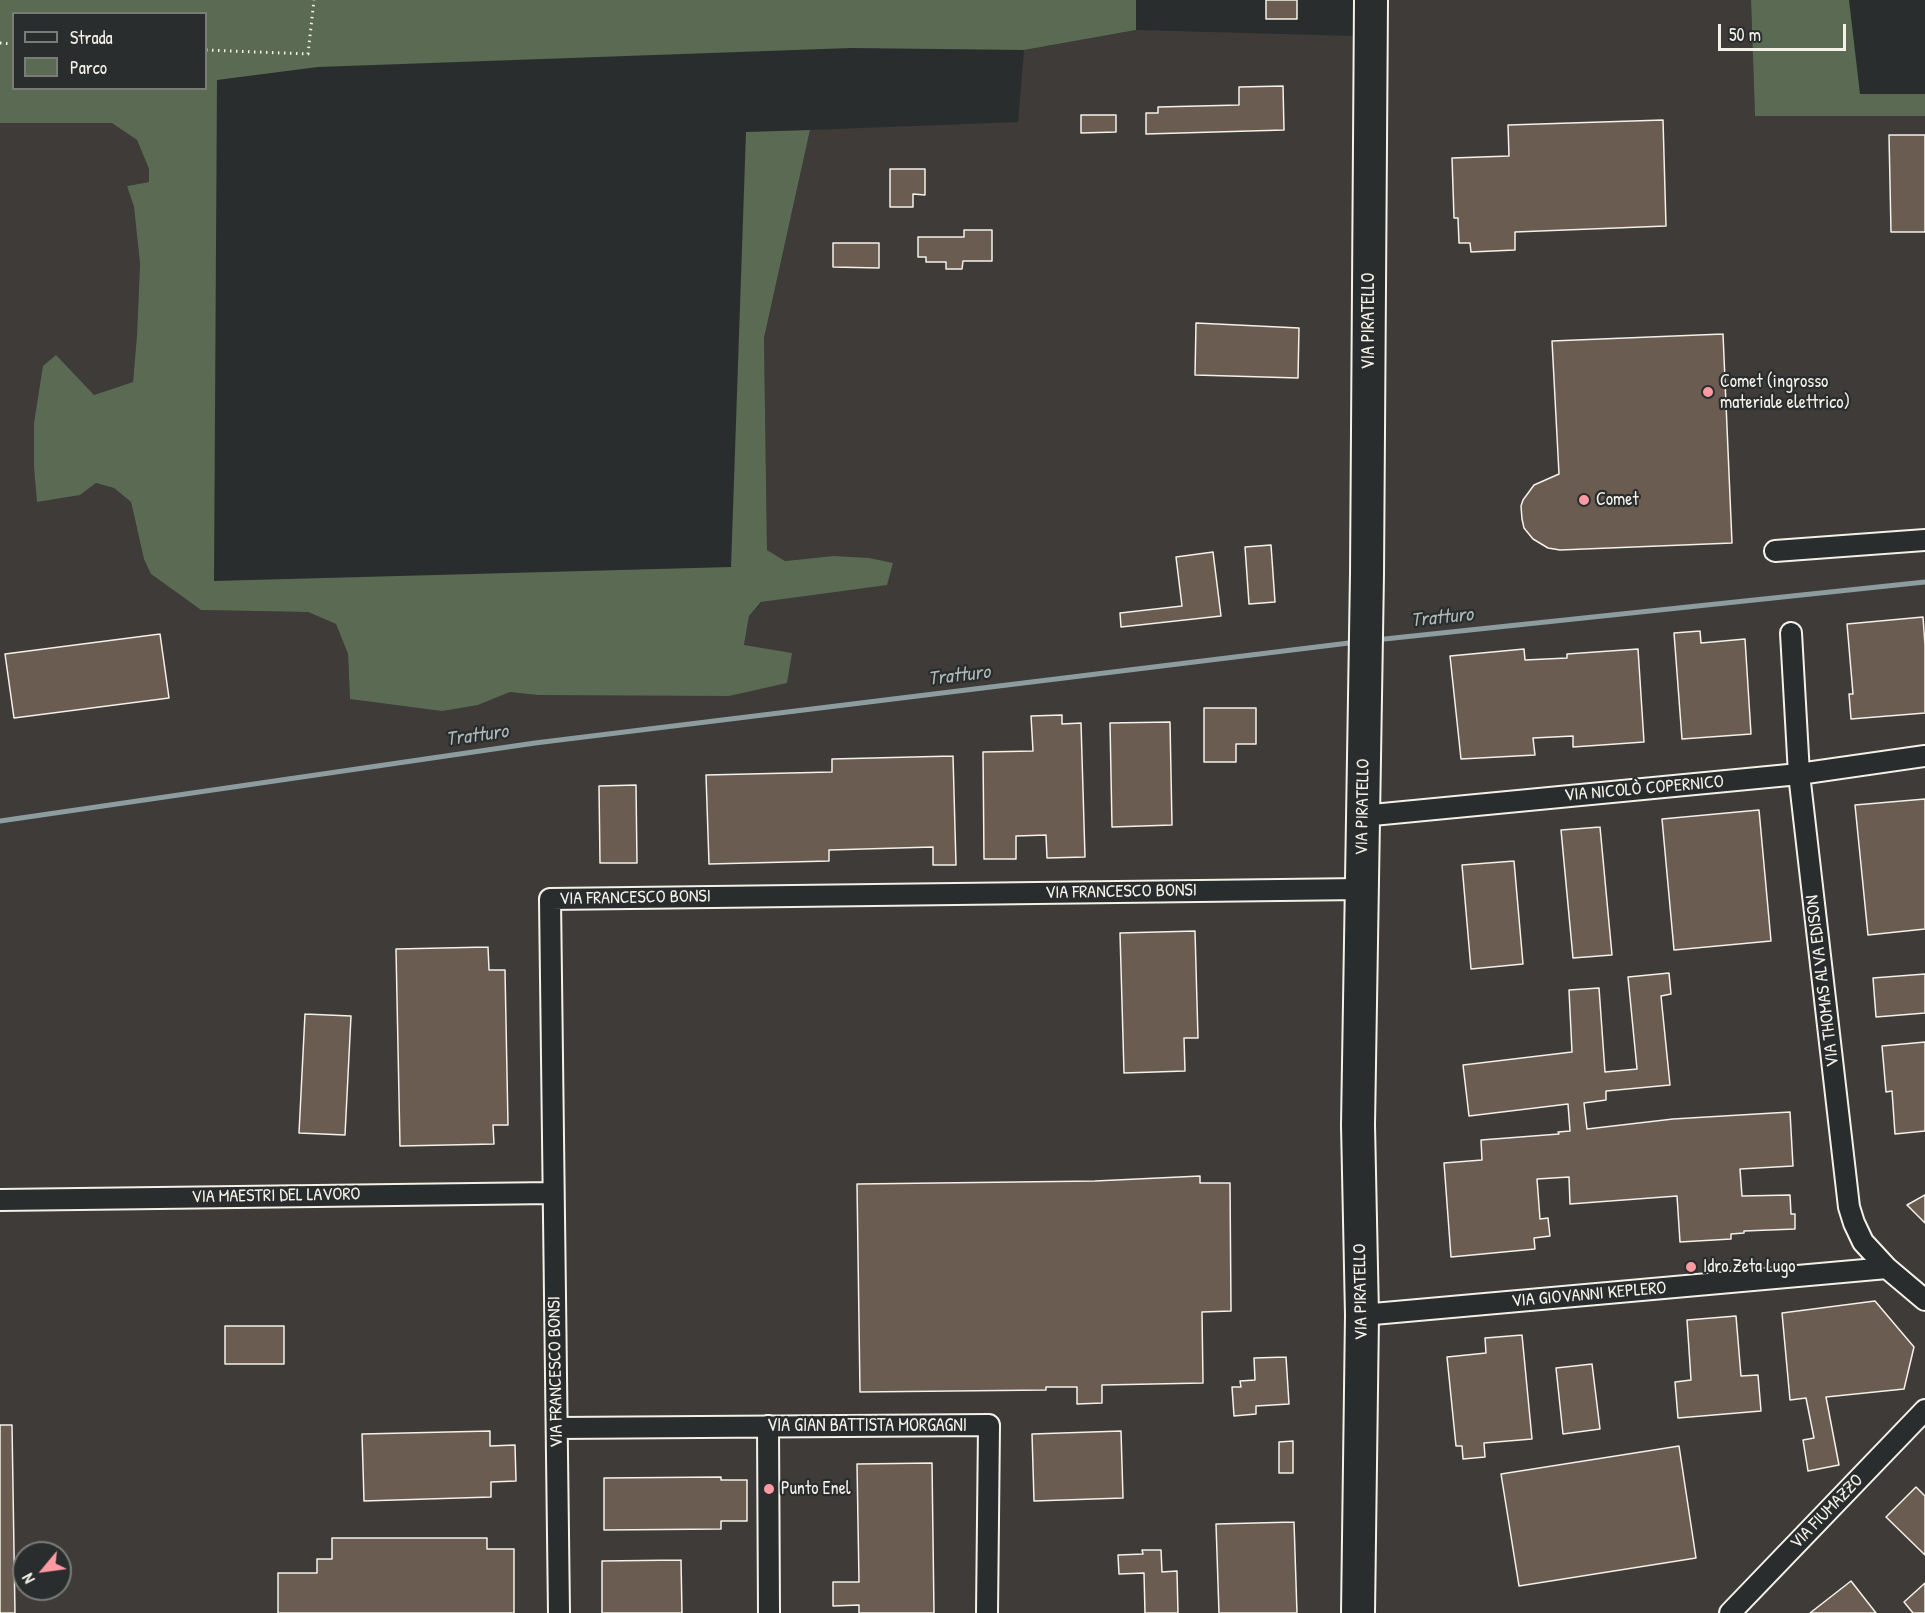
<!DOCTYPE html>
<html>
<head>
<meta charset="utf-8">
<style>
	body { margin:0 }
	#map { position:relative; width:1925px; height:1613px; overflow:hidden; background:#2a2d2e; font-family:"Patrick Hand",sans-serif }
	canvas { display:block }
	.legend { position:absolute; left:12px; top:12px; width:195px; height:78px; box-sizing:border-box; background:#2a2d2e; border:2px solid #7b7b78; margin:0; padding:8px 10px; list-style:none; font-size:18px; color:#f4f1e8 }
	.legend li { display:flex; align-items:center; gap:12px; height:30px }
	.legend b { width:30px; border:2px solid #7b7b78 }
	.north { position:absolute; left:12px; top:1541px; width:60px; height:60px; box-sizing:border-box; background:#2a2d2e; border:2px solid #7b7b78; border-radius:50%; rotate:241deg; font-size:16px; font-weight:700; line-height:24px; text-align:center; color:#f4f1e8 }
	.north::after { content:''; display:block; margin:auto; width:21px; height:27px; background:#ff9aa2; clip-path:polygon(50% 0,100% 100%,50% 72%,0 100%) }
	.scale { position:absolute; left:1718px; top:24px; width:128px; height:27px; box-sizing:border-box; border:3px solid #f4f1e8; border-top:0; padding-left:8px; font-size:18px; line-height:21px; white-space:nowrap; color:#f4f1e8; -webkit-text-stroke:4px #2a2d2e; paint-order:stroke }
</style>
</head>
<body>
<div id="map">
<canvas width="1925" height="1613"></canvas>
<ul class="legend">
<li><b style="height:8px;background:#2a2d2e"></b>Strada</li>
<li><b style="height:16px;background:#5a6a53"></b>Parco</li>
</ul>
<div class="north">N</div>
<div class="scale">50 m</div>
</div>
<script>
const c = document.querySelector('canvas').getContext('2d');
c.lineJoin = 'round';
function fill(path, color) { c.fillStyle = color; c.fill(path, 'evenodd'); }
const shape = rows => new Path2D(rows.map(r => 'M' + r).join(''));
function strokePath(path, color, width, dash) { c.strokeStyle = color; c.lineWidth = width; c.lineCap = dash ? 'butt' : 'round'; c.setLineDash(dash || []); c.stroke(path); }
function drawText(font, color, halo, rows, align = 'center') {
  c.font = font + ' "Patrick Hand",sans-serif'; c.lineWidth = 4.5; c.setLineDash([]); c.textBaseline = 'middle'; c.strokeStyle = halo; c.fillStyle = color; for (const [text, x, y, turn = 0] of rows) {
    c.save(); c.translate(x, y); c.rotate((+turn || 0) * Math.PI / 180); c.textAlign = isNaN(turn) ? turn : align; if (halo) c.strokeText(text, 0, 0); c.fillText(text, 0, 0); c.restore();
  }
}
fill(shape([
	[1357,0,1751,0,1755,116,1925,116,1925,1613,0,1613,0,123,112,122,137,140,149,169,149,182,127,186,134,207,140,264,137,335,133,382,94,395,78,380,80,495,96,483,114,488,131,502,136,525,151,574,201,610,308,612,336,624,348,654,350,699,478,705,510,692,537,695,744,645,749,616,762,602,798,596,833,556,785,561,767,550,764,338,810,130,1018,122,1024,50,1136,30,1356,36],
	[24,1553,60,1553,60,1589,24,1589]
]), '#3e3b39');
fill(shape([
	[0,0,1136,0,1136,30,1024,50,851,48,318,67,217,80,214,581,731,567,746,132,810,130,764,338,767,550,785,561,833,556,869,558,893,563,887,585,761,602,749,616,744,645,792,653,787,683,729,696,537,695,510,692,478,705,442,711,350,699,348,654,336,624,308,612,201,610,151,574,144,559,131,502,114,488,96,483,80,495,37,502,34,467,34,423,43,366,56,355,94,395,133,382,137,335,140,264,134,207,127,186,149,182,149,169,137,140,112,123,0,123],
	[14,14,206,14,206,88,14,88],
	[1751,0,1849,0,1860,94,1925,94,1925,116,1755,116]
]), '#5a6a53');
strokePath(shape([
	[1375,640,1925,582],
	[0,821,535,743,1357,642]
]), '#8d9c9e', 5);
const building = shape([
	[1266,0,1297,0,1297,19,1266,19,1266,0],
	[1283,86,1284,130,1146,134,1146,113,1158,113,1158,107,1239,105,1239,87,1283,86],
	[1081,115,1116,115,1116,132,1081,133,1081,115],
	[1663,120,1666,226,1515,232,1515,250,1471,252,1470,243,1459,243,1458,218,1454,218,1452,158,1509,156,1508,125,1663,120],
	[1889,135,1925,135,1925,232,1891,232,1889,135],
	[890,169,925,169,925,195,913,194,913,207,890,207,890,169],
	[964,230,992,230,992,261,963,261,962,269,946,269,946,262,926,262,926,257,918,257,918,237,964,237,964,230],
	[833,243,879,243,879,268,833,267,833,243],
	[1196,323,1299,328,1298,378,1195,375,1196,323],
	[1723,334,1732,543,1560,550,1548,548,1533,539,1524,528,1522,519,1521,506,1523,500,1534,485,1559,474,1552,341,1723,334],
	[1271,545,1275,602,1249,604,1245,547,1271,545],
	[1213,552,1221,616,1121,627,1120,613,1182,606,1176,557,1213,552],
	[1923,617,1925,645,1925,713,1851,719,1849,694,1853,694,1847,624,1923,617],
	[1700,631,1701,643,1745,639,1751,734,1682,739,1674,633,1700,631],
	[160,634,169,698,14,718,5,654,160,634],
	[1524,649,1525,660,1567,658,1567,654,1638,649,1644,742,1573,747,1573,736,1533,738,1535,755,1461,759,1450,656,1524,649],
	[1204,708,1256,708,1256,744,1236,744,1236,762,1204,762,1204,708],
	[1062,715,1062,724,1081,723,1085,857,1047,858,1046,835,1016,836,1016,859,984,859,983,752,1033,751,1031,716,1062,715],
	[1170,722,1172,825,1112,827,1110,723,1170,722],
	[953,756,956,865,933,865,933,847,829,850,829,861,709,864,706,775,832,772,832,759,953,756],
	[636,785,637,863,600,863,599,786,636,785],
	[1925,799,1925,929,1868,935,1855,805,1925,799],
	[1759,810,1771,941,1674,950,1662,819,1759,810],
	[1600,827,1612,955,1573,958,1561,830,1600,827],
	[1514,861,1523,964,1471,969,1462,865,1514,861],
	[1195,931,1198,1038,1184,1038,1185,1071,1124,1073,1120,933,1195,931],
	[488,947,489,970,505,970,508,1125,493,1125,494,1144,400,1146,396,949,488,947],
	[1669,973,1671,994,1661,996,1670,1085,1606,1091,1606,1100,1584,1103,1587,1129,1673,1119,1790,1112,1793,1166,1740,1169,1742,1196,1790,1195,1791,1214,1795,1214,1795,1229,1744,1231,1744,1233,1731,1234,1731,1239,1680,1242,1677,1196,1570,1204,1569,1177,1537,1179,1540,1219,1548,1218,1550,1236,1534,1238,1535,1249,1451,1257,1444,1163,1482,1160,1481,1140,1559,1134,1558,1132,1570,1131,1568,1104,1469,1116,1463,1065,1572,1052,1569,990,1599,988,1605,1072,1637,1069,1628,977,1669,973],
	[1925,974,1925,1013,1876,1017,1873,978,1925,974],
	[305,1014,351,1016,345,1135,299,1133,305,1014],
	[1925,1042,1925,1131,1895,1134,1892,1091,1886,1092,1882,1046,1925,1042],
	[1200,1176,1200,1183,1230,1183,1231,1311,1202,1312,1203,1383,1102,1385,1102,1403,1077,1404,1077,1387,1046,1387,1046,1390,860,1392,857,1184,1095,1181,1200,1176],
	[1925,1195,1925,1223,1907,1205,1925,1195],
	[1875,1301,1914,1347,1904,1389,1826,1397,1839,1465,1808,1471,1803,1440,1814,1438,1806,1398,1790,1400,1782,1313,1875,1301],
	[1736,1316,1741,1376,1758,1375,1761,1411,1678,1418,1675,1382,1691,1380,1687,1320,1736,1316],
	[225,1326,284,1326,284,1364,225,1364,225,1326],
	[1522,1335,1532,1439,1484,1443,1485,1457,1463,1459,1462,1446,1456,1446,1447,1357,1486,1353,1485,1338,1522,1335],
	[1286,1357,1289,1404,1256,1406,1256,1414,1234,1416,1232,1387,1241,1387,1240,1381,1255,1380,1254,1358,1286,1357],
	[1592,1364,1600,1429,1563,1434,1556,1368,1592,1364],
	[0,1425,12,1425,15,1613,0,1613,0,1425],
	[490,1431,490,1446,515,1445,516,1481,491,1482,491,1497,364,1501,362,1434,490,1431],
	[1121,1431,1123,1498,1034,1501,1032,1434,1121,1431],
	[1293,1441,1293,1473,1279,1473,1279,1442,1293,1441],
	[1679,1446,1696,1558,1519,1586,1501,1474,1679,1446],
	[932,1463,934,1613,859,1613,859,1605,833,1606,833,1582,859,1582,857,1464,932,1463],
	[721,1477,721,1480,747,1480,747,1521,721,1521,721,1529,604,1530,604,1478,721,1477],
	[1916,1487,1925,1496,1925,1555,1886,1517,1916,1487],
	[1294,1522,1297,1613,1219,1613,1216,1524,1294,1522],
	[332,1538,487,1538,487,1549,514,1549,514,1613,278,1613,278,1573,317,1573,317,1559,332,1559,332,1538],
	[1142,1550,1161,1550,1162,1572,1177,1571,1178,1613,1145,1613,1144,1573,1119,1574,1118,1555,1143,1554,1142,1550],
	[681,1560,682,1613,602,1613,602,1561,681,1560],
	[1851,1581,1876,1613,1810,1613,1851,1581],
	[1925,1583,1925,1613,1913,1613,1904,1602,1925,1583]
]);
fill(building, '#6b5c52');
strokePath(building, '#f4f1e8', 1.5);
const minor = shape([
	[1775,551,1925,540],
	[1791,633,1799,774,1849,1207,1854,1223,1863,1242,1887,1268,1925,1300],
	[1362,816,1799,774,1925,756],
	[0,1200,553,1193],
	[1362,1315,1887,1268],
	[768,1426,769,1613],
	[557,1428,989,1425,987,1613],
	[559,1613,550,899,1361,889],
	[1730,1613,1925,1410]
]);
const primary = shape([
	[1358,1613,1362,1315,1358,1125,1367,574,1371,0]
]);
strokePath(minor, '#f4f1e8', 24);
strokePath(primary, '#f4f1e8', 36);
strokePath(shape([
	[0,43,14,44],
	[206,50,308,54,314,0]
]), '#f4f1e8', 3, [1.5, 4.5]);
strokePath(minor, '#2a2d2e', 20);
strokePath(primary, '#2a2d2e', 32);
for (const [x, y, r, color] of [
	[1708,392,6,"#ff9aa2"],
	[1584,500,6,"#ff9aa2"],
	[1691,1267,6,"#ff9aa2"],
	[769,1489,6,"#ff9aa2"]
]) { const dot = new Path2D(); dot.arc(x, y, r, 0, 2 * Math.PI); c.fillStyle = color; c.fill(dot); strokePath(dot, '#2a2d2e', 2); }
drawText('18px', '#f4f1e8', '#2a2d2e', [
	["VIA PIRATELLO",1369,321,-90],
	["VIA NICOLÒ COPERNICO",1644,789,-5],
	["VIA PIRATELLO",1363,807,-89],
	["VIA FRANCESCO BONSI",1121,892,-1],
	["VIA FRANCESCO BONSI",635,898,-1],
	["VIA THOMAS ALVA EDISON",1823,981,-97],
	["VIA MAESTRI DEL LAVORO",276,1196,-1],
	["VIA PIRATELLO",1361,1292,-91],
	["VIA GIOVANNI KEPLERO",1589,1295,-5],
	["VIA FRANCESCO BONSI",556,1372,-91],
	["VIA GIAN BATTISTA MORGAGNI",867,1426],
	["VIA FIUMAZZO",1827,1512,-46]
]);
drawText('18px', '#f4f1e8', '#2a2d2e', [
	["Comet (ingrosso",1720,382],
	["materiale elettrico)",1720,403],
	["Comet",1596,500],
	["Idro Zeta Lugo",1703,1267],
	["Punto Enel",781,1489]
], 'left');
drawText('italic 20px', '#afb9b7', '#2a2d2e', [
	["Tratturo",1442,618,-6],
	["Tratturo",959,676,-7],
	["Tratturo",477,736,-8]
]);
</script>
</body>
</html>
